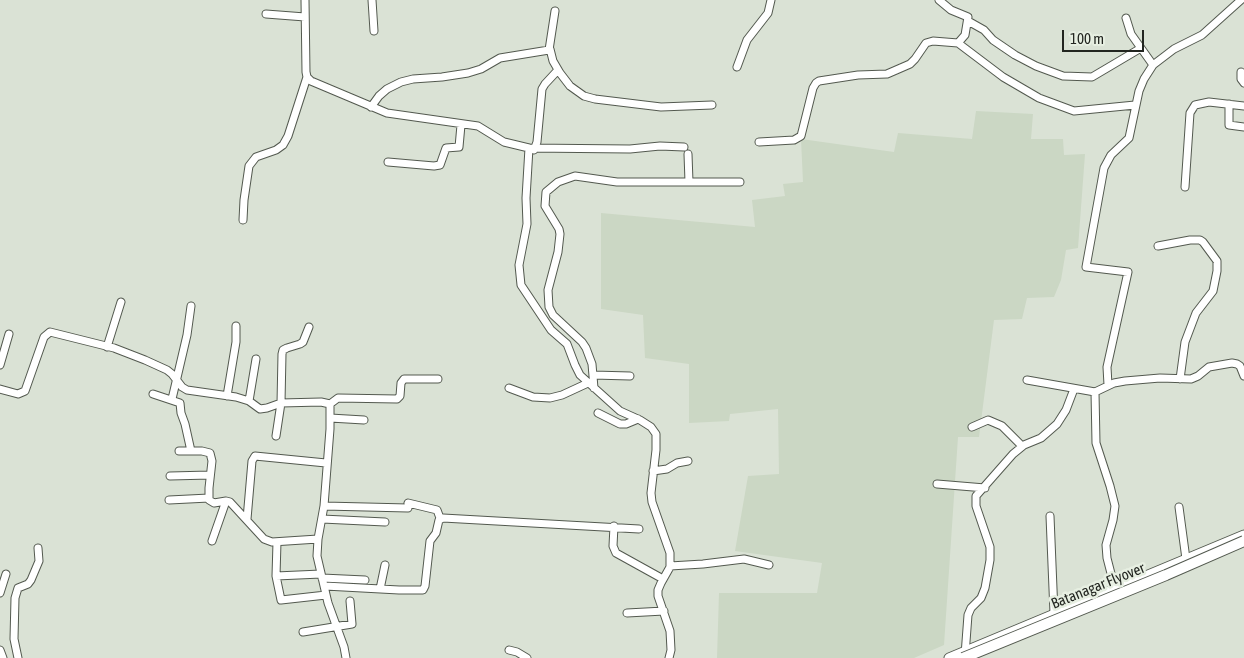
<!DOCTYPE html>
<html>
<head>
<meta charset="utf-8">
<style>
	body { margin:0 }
	#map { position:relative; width:1244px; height:658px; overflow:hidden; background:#dae2d5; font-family:"Asap Condensed",sans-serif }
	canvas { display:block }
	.scale { position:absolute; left:1062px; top:30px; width:82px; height:22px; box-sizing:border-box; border:2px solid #222520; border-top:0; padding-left:6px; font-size:15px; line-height:18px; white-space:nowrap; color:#222520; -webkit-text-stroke:4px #e7efe2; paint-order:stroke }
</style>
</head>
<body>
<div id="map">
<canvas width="1244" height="658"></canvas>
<div class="scale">100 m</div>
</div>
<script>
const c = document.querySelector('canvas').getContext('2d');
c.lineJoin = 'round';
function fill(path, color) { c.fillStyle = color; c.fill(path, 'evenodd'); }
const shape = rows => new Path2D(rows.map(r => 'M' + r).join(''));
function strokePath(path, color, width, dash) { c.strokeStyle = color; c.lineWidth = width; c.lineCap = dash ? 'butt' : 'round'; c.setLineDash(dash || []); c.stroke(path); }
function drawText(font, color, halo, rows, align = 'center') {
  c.font = font + ' "Asap Condensed",sans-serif'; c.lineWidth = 5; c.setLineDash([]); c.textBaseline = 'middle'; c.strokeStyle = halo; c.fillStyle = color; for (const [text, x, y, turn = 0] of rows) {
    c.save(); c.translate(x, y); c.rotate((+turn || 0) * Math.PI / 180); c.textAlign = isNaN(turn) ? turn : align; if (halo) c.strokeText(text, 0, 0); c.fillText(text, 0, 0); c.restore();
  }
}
fill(shape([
	[976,111,1033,114,1031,139,1063,139,1064,155,1085,154,1078,248,1066,250,1061,280,1054,297,1027,298,1022,319,994,320,979,437,958,437,944,645,914,658,717,658,719,593,817,593,822,563,735,551,748,476,779,474,778,409,730,414,729,421,689,423,689,364,645,358,643,315,601,309,601,213,755,227,752,200,785,196,783,184,803,182,801,139,894,152,898,133,972,139]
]), '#cbd7c4');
const minor = shape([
	[305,0,306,72,307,77,311,81,387,113,478,126,504,142,529,148,526,198,527,224,519,265,521,285,551,330,567,344,575,365,580,375,620,411,640,420,651,427,656,434,656,450,651,493,652,502,670,553,670,567,661,583,658,590,658,596,670,631,671,650,669,658],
	[372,0,374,31],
	[266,14,305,17],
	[1126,18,1131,34,1153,65],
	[968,21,984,30,993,40,1015,55,1036,66,1063,76,1092,77,1141,48],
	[958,43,1003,77,1039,98,1074,111,1135,105],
	[550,49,553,61,560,73,570,86,584,96,595,99,661,107,712,105],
	[737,67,747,40,768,13,771,0],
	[1241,72,1241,79,1244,83],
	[1229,104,1229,125,1244,127],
	[371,107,379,96,387,89,401,82,413,79,442,77,468,73,481,69,500,58,549,50,555,11],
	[759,142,794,140,801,136,813,88,816,83,819,81,858,75,887,74,910,64,915,59,926,43,933,41,958,43,965,35,968,17,951,10,939,0],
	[529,148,630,149,660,146,684,147],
	[534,150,537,142,542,89,545,84,558,70],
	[688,154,689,182],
	[388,162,434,166,440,165,446,148,459,147,461,125],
	[1185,187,1190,113,1195,105,1209,102,1244,106],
	[243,220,244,200,249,166,256,157,276,150,283,145,288,136,307,77],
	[1158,246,1190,240,1200,240,1203,242,1217,261,1217,271,1213,291,1196,313,1185,342,1180,379],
	[107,347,121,302],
	[0,365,9,334],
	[593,375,630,376],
	[1027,380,1095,392,1114,383,1125,381,1160,378,1191,379,1198,376,1209,367,1232,363,1237,364,1240,366,1244,376],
	[1108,385,1107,367,1128,272,1086,267,1104,168,1111,155,1129,138,1139,91,1144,79,1153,65,1174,49,1202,35,1241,0],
	[509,388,533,397,550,398,562,395,588,383],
	[594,388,592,364,586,348,582,342,553,315,549,307,548,290,558,252,560,234,559,229,545,206,546,192,558,182,575,176,617,182,740,182],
	[0,389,18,394,25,391,44,337,50,332,114,348,145,360,167,370,172,374,182,387,187,390,236,397,249,401,260,409,267,408,281,403,321,402,330,404,330,429,324,506,318,539,317,556,328,603,344,647,346,658],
	[1095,392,1096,443,1110,486,1115,506,1113,520,1106,545,1107,558,1115,589],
	[153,394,180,403,181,413,185,424,191,451],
	[227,396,236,342,236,326],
	[172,399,187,335,191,306],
	[249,401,256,359],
	[330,404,338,398,397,399,400,396,401,383,404,379,438,379],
	[598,413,620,424,626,424,638,419],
	[330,418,364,420],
	[972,427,988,420,1002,426,1022,446],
	[276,436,281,403,282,354,283,350,287,348,300,344,303,342,309,327],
	[179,451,202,451,210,453,212,461,209,488,209,500,214,503,226,501,230,502,264,539,272,542,318,539],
	[653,471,667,469,677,463,688,461],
	[170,476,210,475],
	[937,484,985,488],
	[169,500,209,498],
	[408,503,437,510,440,518],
	[324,506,408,508],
	[1179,507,1186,559],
	[1050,516,1054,613],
	[247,519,252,461,255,456,326,463],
	[322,519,385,522],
	[614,526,613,546,616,553,663,579],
	[212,541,226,501],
	[277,542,276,576,281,600,326,595],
	[670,566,703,564,744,559,769,565],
	[276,576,321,574],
	[322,578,365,580],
	[325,586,399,590,423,590,425,586,430,541,436,533,439,520,443,518,639,529],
	[380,589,385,565],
	[0,593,6,574],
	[627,613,664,611],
	[303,632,352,624,350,601],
	[0,650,3,658],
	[509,650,517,652,527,658],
	[965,655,968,615,971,608,981,598,985,588,990,560,990,547,976,506,976,496,1013,454,1024,445,1041,438,1057,424,1066,410,1074,389],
	[18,658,14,639,15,598,18,588,28,584,31,580,39,561,38,548]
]);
const tertiary = shape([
	[949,658,1244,535]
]);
strokePath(minor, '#53594f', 9);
strokePath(tertiary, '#53594f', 11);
strokePath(minor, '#fff', 7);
strokePath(tertiary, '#fff', 9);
const secondaryBridge = shape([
	[963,658,1166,575,1244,541]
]);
strokePath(secondaryBridge, '#53594f', 12, []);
strokePath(secondaryBridge, '#fff', 10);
drawText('15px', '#222520', '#e7efe2', [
	["Batanagar Flyover",1098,586,-22]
]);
</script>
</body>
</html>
